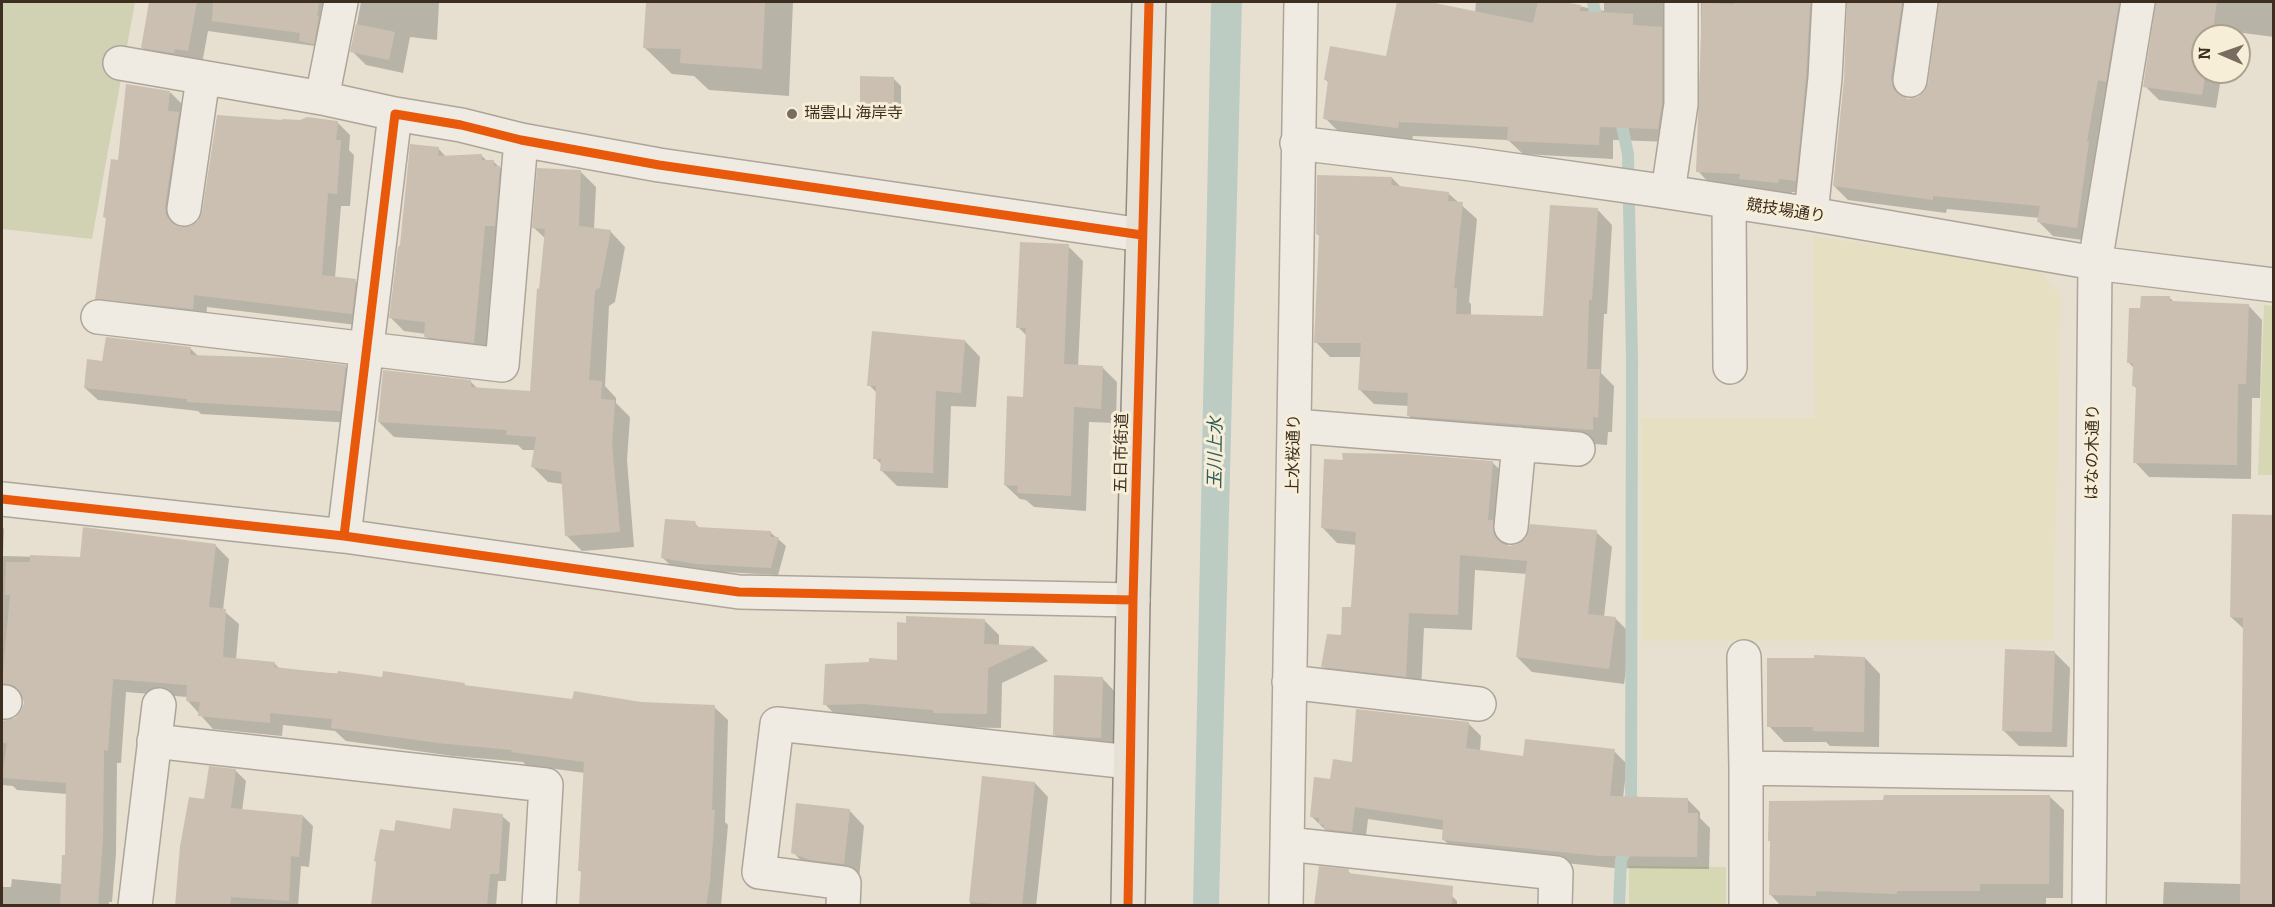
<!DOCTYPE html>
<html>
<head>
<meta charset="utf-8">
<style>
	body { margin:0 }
	#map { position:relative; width:2275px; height:907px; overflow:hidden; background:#e7e0d1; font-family:Bitter,serif }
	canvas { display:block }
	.frame { position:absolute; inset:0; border:3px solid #3d2e20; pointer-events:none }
	.north { position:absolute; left:2191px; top:24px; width:60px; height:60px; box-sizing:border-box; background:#f7eed8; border:2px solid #ada18e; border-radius:50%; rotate:272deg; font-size:16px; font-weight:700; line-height:24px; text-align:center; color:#3d2e20 }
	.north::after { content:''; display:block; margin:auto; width:21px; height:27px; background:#786c5e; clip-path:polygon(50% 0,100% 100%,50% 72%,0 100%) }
</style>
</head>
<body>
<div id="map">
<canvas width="2275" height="907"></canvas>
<div class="frame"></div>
<div class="north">N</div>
</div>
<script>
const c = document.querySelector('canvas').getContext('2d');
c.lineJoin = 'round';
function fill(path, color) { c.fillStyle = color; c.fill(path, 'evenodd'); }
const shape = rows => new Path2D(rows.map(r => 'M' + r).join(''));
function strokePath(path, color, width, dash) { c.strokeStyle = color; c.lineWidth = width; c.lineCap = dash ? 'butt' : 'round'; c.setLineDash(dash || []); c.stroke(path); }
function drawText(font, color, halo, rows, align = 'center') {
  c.font = font + ' Bitter,"Noto Sans JP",serif'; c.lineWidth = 6; c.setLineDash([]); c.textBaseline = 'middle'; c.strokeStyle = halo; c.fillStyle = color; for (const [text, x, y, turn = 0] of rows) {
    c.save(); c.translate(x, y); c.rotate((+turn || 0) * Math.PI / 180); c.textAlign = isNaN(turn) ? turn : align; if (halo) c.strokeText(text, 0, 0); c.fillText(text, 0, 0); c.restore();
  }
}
fill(shape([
	[1813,236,2039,268,2061,298,2053,641,1642,641,1641,418,1815,418]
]), '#e6dfc2');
fill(shape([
	[2264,305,2273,306,2273,475,2258,475],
	[1629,866,1726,867,1726,905,1629,905]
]), '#d6d7b3');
fill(shape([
	[2,2,135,2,92,239,2,229]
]), '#d1d1b3');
fill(shape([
	[1211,2,1242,2,1219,905,1193,906]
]), '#bcccc2');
fill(shape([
	[151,2,343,2,329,48,208,31,202,64,156,61,142,47],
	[361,2,439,2,437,40,410,37,403,73,366,65,352,51],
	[648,2,793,2,789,96,709,90,694,76,672,74,644,47],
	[1398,2,1422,2,1475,13,1476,2,1557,2,1604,11,1604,2,1684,2,1672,142,1613,140,1613,159,1523,154,1508,140,1413,136,1412,141,1339,132,1325,118,1329,83,1325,79,1388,58],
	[1701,2,1832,2,1809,194,1792,192,1792,197,1755,192,1750,187,1712,186,1698,171,1701,104],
	[1849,2,1924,2,1905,93,1906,99,1918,99,1926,93,1930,84,1941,2,2141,2,2090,241,2053,236,2039,222,2040,218,1947,209,1946,213,1848,200,1834,186,1845,79],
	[2158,2,2274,2,2274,37,2228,31,2227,36,2203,36,2203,72,2222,72,2216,108,2159,100,2145,86],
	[894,79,901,86,901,114,869,114,862,106],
	[170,92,183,105,179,228,191,228,200,222,283,122,337,122,350,135,349,150,354,155,350,206,341,206,335,278,355,281,369,294,365,326,207,307,206,322,110,312,97,298,107,219,105,217,119,162],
	[438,148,446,157,482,156,488,162,494,162,513,181,487,356,439,350,425,336,426,334,404,331,391,318],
	[581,172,596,187,594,229,610,231,625,247,615,302,609,306,605,386,616,398,616,403,630,417,627,460,634,547,582,551,567,536,563,484,548,482,533,467,535,450,523,450,518,445,394,437,379,422,471,382,478,389,532,392,546,239,534,228],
	[1392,178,1401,187,1448,193,1477,219,1469,302,1471,304,1471,315,1544,317,1598,210,1612,225,1607,314,1604,314,1601,373,1614,386,1612,432,1608,432,1607,445,1424,431,1409,416,1409,406,1374,404,1359,389,1361,357,1330,357,1316,342,1321,237,1317,234],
	[1068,246,1083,261,1078,367,1102,367,1117,382,1116,423,1089,422,1086,511,1034,507,1026,500,1020,499,1005,485,1025,399,1027,336,1018,327],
	[2170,298,2175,303,2248,305,2262,320,2260,398,2252,398,2251,479,2149,477,2135,462,2137,389,2134,386,2134,368,2128,362,2142,310],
	[965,341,980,357,976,407,951,406,948,488,897,486,881,470,882,465,875,458,877,393,869,385],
	[190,348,199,357,345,367,358,379,353,423,201,414,198,411,98,400,85,388,103,362],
	[1492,462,1508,478,1508,547,1596,532,1612,547,1604,617,1616,619,1631,634,1624,684,1532,672,1517,657,1527,574,1475,570,1472,630,1424,628,1421,691,1338,682,1323,666,1343,637,1352,609,1357,545,1337,543,1322,527],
	[2274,516,2274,906,2163,906,2164,882,2241,884,2245,630,2231,617],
	[694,522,700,529,770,532,786,546,778,575,705,571,670,565,662,557],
	[2,526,4,529,3,556,81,558,216,546,229,559,223,610,239,624,236,660,274,663,280,669,464,684,467,687,574,701,714,707,728,720,725,822,728,825,721,906,581,906,583,874,579,870,585,773,526,765,523,762,453,756,346,741,335,731,283,725,282,736,213,729,187,700,187,697,126,692,121,763,117,763,116,854,112,902,109,902,109,906,2,906,2,887,11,887,12,879,62,884,66,856,67,794,17,790,13,786,2,785,2,722,15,720,22,713,25,701,24,698,16,696,2,703],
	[984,620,999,635,999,646,1034,647,1048,661,1002,683,1001,728,949,727,945,724,879,718,839,719,825,704,899,662],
	[2054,652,2070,668,2067,747,2019,746,2003,730],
	[1865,658,1880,674,1879,747,1830,746,1826,742,1784,742,1769,726],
	[1102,678,1117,694,1115,753,1070,750,1054,734],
	[1468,723,1481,736,1480,752,1524,758,1614,751,1627,764,1623,798,1687,799,1700,812,1700,818,1710,828,1709,869,1614,868,1456,852,1443,839,1444,830,1368,819,1365,844,1338,842,1311,816,1332,780,1353,763],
	[235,770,246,781,242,811,303,816,313,826,309,867,301,866,298,906,180,906,205,801],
	[983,778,1035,783,1048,797,1036,906,970,906],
	[2050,797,2064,810,2063,898,2046,898,2046,906,1781,906,1770,894],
	[849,810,864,826,859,879,808,868,793,852],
	[502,816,510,823,506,881,498,881,496,906,373,906,395,833,451,831],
	[1348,871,1351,874,1442,886,1457,901,1457,906,1316,906]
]), '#0003');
strokePath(shape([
	[1593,2,1598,25],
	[1619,112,1628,154,1632,360,1631,811],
	[1619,906,1621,860,1630,843]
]), '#bcccc2', 12);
fill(shape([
	[149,2,197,2,188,51,175,49,174,53,141,48],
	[213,2,319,2,317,16,319,16,314,44,299,41,300,33,212,21],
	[646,2,765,2,762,69,680,63,681,49,643,48],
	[1397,2,1430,2,1533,23,1538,2,1564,2,1581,5,1580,11,1633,14,1633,25,1662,27,1662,103,1658,129,1600,127,1599,145,1507,141,1508,127,1399,122,1398,128,1323,119,1328,80,1324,80,1330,46,1386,56],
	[1734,2,1810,2,1806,77,1796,181,1779,179,1778,183,1739,179,1740,174,1696,172,1702,3,1734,4],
	[1847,2,1902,2,1891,78,1893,88,1898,94,1908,99,1918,97,1924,92,1928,83,1939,2,2119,2,2106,82,2098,80,2087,141,2089,141,2077,228,2037,222,2040,206,1933,196,1933,200,1833,186,1844,79],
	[2156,2,2217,2,2212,36,2203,36,2203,72,2206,72,2202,95,2143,87],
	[356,24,395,32,389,60,350,52],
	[860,76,894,77,894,107,860,107],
	[126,84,170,91,168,111,179,112,165,207,166,215,172,223,181,227,191,226,198,221,202,212,217,115,282,120,282,119,300,120,307,117,338,121,336,140,341,140,337,194,328,193,322,275,356,279,352,314,194,295,193,309,95,299,106,218,103,217,111,159,118,160],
	[410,144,439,147,438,156,482,154,482,160,494,160,494,166,500,166,495,226,485,226,474,343,424,337,425,322,389,318,398,247,400,245],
	[537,168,581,170,579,226,611,230,600,287,595,291,589,380,602,381,601,399,615,400,612,444,620,532,565,536,561,472,531,467,536,437,506,435,507,430,378,422,383,370,471,380,471,387,530,391,537,288,539,289,545,229,532,228],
	[1317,175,1392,177,1391,185,1449,192,1448,201,1463,202,1454,288,1457,288,1456,314,1543,316,1550,205,1598,208,1592,300,1589,300,1587,369,1600,369,1598,418,1593,417,1593,430,1407,416,1408,393,1358,390,1361,343,1314,343,1319,234,1316,234],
	[1020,242,1069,244,1064,364,1103,366,1101,409,1074,407,1071,496,1017,493,1018,486,1004,485,1007,396,1023,397,1026,328,1016,328],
	[2141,296,2170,296,2170,301,2249,304,2246,384,2238,384,2237,465,2133,463,2136,386,2132,386,2133,363,2127,363,2129,308,2140,308],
	[872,331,965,340,961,393,936,391,933,473,880,471,881,459,873,459,876,386,867,386],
	[106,337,191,347,190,355,287,358,346,365,340,411,187,402,187,399,84,388,87,359,102,361],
	[1342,453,1406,454,1493,461,1488,520,1493,520,1494,535,1501,543,1509,546,1518,544,1526,538,1530,524,1597,530,1588,614,1616,617,1609,669,1516,657,1527,561,1460,555,1458,615,1409,613,1406,677,1321,667,1327,634,1341,635,1342,607,1351,607,1356,532,1321,528,1324,459,1343,460],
	[2232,514,2274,515,2274,906,2240,906,2243,618,2230,617],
	[665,519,695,521,697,527,771,531,770,537,779,537,771,568,697,564,661,558],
	[83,527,216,544,209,607,226,609,223,657,275,662,274,667,337,674,338,671,382,677,383,671,465,683,464,685,572,699,574,691,641,702,715,705,712,810,715,810,710,881,706,906,579,906,581,871,578,871,584,762,511,752,512,750,438,743,331,728,332,719,270,713,270,723,198,716,200,702,186,701,187,685,113,679,108,751,104,750,103,840,98,906,60,906,62,855,65,855,66,783,2,778,7,743,2,743,2,721,15,718,21,711,24,703,21,693,15,686,2,683,10,595,5,595,6,562,30,562,30,555,80,557],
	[906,616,985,619,984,644,1035,646,988,668,987,714,933,713,933,710,863,704,823,705,825,664,869,662,869,658,897,660,897,622,906,623],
	[2005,649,2055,651,2052,732,2002,731],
	[1814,655,1865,657,1864,732,1813,731,1813,727,1767,727,1767,658,1814,658],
	[1054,675,1103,677,1101,738,1053,735],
	[1356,709,1469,722,1466,748,1523,756,1525,739,1615,749,1610,796,1688,798,1688,813,1698,813,1697,857,1600,856,1442,840,1443,820,1355,807,1352,832,1324,829,1324,825,1319,824,1319,818,1310,817,1314,777,1330,779,1333,759,1352,762],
	[209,766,236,769,231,808,303,815,299,857,291,856,289,901,231,897,230,906,175,906,180,846,189,797,204,799],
	[982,776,1035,782,1022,906,969,902],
	[1884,795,2050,795,2049,884,1980,884,1980,891,1897,891,1897,894,1816,891,1816,896,1769,895,1770,841,1768,841,1769,801,1883,800],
	[796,803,850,809,844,864,810,860,791,853],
	[453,808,503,814,499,874,490,874,487,906,371,906,376,862,374,861,380,829,394,831,396,820,450,829],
	[1319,866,1349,869,1348,873,1453,886,1452,906,1314,906]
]), '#cbbfb2');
const minor = shape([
	[120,63,322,98,395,114],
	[1910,80,1921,2],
	[322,98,341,2],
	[1297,143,1471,164,1655,190,1811,214,2095,263,2274,285],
	[1668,192,1681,104,1681,2],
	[1729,202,1730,367],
	[184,209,203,78],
	[1811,214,1825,78,1829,2],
	[98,317,502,365,521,140],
	[1295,426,1578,449],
	[2,499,344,536,739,592,1133,600],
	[1511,527,1519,444],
	[344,536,395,114,461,125,521,140,659,165,1142,235],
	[1744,657,1746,768],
	[1289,682,1479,704],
	[2,702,5,702],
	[154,741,546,785,539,906],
	[1287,844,1556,873,1555,906],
	[135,906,159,705],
	[843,906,844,883,759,872,777,724,1130,762],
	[1286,906,1301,2],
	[1746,906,1746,768,2089,774],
	[2089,906,2095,263,2138,2]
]);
const major = shape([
	[1128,906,1133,600,1149,2]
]);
strokePath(minor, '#ada599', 36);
strokePath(major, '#928b80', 36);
strokePath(minor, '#efebe3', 33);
strokePath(major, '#e6e1d4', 33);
strokePath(shape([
	[2,499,344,536,739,592,1133,600],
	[344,536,395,114,461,125,521,140,659,165,1142,235],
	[1128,906,1133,600,1149,2]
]), '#e8590c', 9);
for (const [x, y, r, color] of [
	[792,114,6,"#786c5e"]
]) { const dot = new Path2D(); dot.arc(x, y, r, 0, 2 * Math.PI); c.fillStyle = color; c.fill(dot); strokePath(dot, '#f7eed8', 2); }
drawText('16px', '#3d2e20', '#f7eed8', [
	["瑞雲山 海岸寺",804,114]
], 'left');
drawText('16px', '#3d2e20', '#f7eed8', [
	["競技場通り",1786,211,9],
	["はなの木通り",2093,452,-89],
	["五日市街道",1122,453,-89],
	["上水桜通り",1294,454,-89]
]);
drawText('italic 18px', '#2f5d5a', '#f7eed8', [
	["玉川上水",1216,453,-89]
]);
</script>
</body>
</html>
